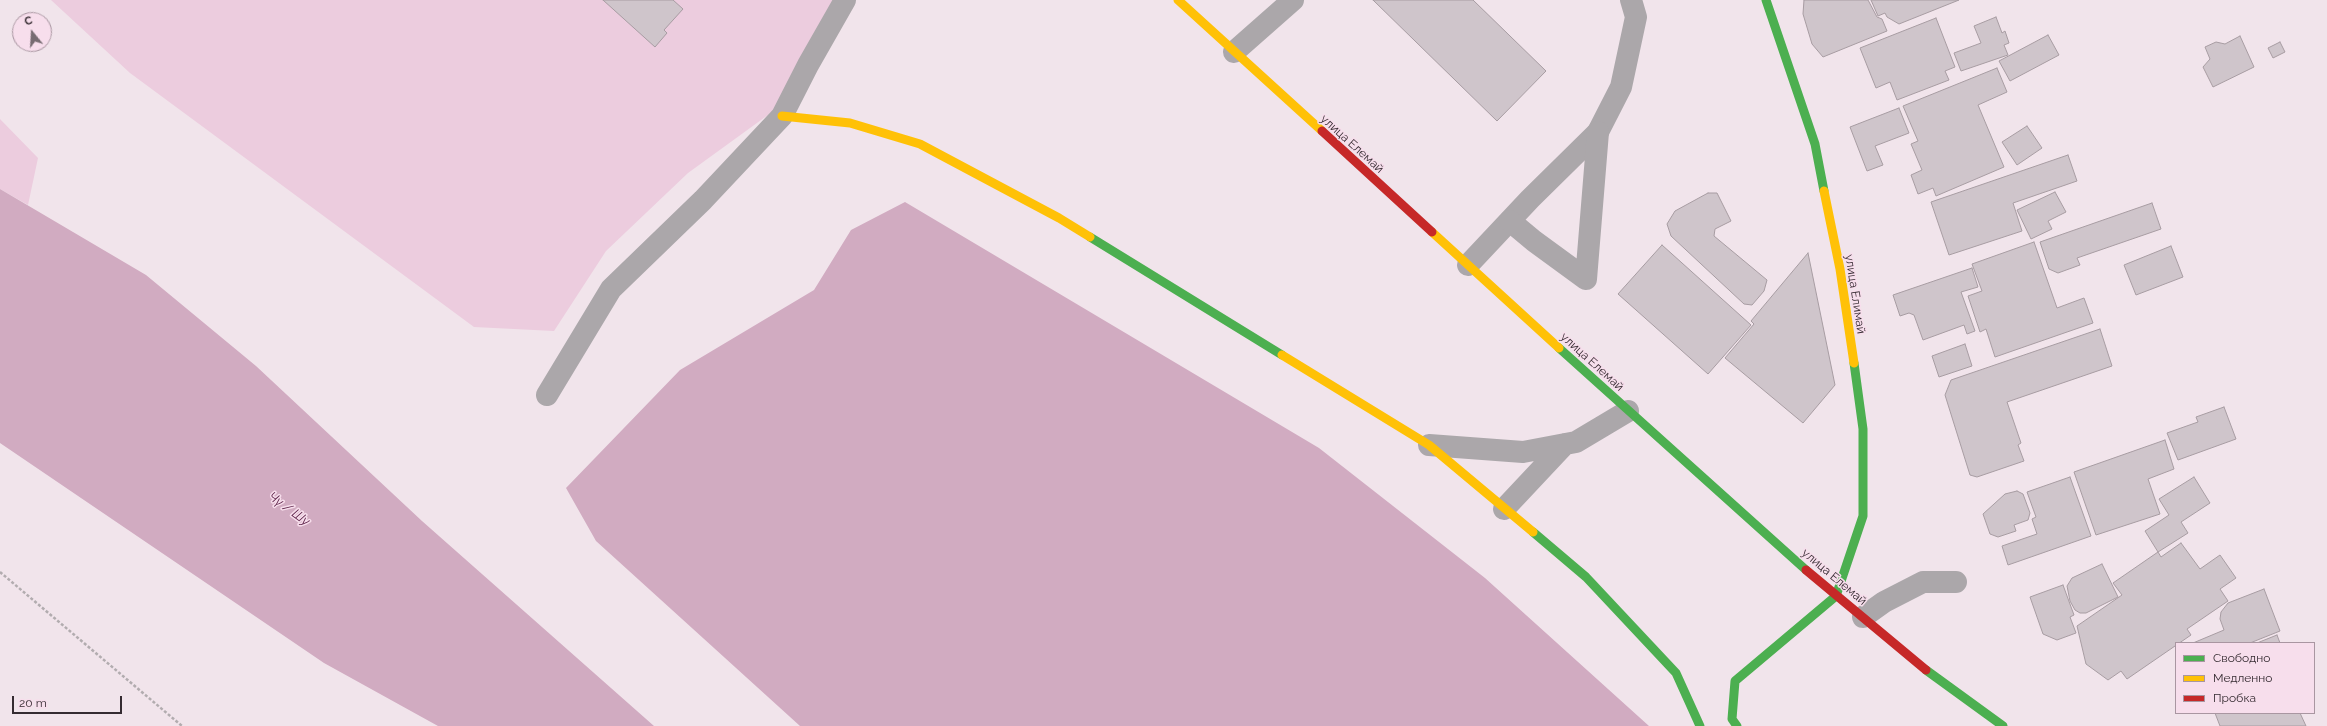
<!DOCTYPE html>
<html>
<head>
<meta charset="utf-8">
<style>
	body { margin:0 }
	#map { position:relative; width:2327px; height:726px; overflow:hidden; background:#f1e4eb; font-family:Raleway,sans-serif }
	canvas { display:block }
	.legend { position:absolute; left:2175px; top:642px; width:140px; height:72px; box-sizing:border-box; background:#f7deec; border:1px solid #a996a1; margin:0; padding:5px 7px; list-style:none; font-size:12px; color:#352b31 }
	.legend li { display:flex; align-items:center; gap:8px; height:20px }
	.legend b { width:20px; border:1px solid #a996a1 }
	.north { position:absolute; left:12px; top:12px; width:40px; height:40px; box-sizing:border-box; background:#f7deec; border:1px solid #a996a1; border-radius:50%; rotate:342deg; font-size:11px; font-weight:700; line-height:16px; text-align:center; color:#352b31 }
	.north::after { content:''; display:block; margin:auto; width:14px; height:18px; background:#776c72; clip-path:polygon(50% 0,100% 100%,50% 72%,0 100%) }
	.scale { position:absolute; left:12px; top:696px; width:110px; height:18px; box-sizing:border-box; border:2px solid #352b31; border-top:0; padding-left:5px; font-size:12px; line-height:14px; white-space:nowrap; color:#352b31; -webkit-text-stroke:3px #f7deec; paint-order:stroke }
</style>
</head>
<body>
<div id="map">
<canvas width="2327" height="726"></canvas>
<ul class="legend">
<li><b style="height:5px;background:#4caf50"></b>Свободно</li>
<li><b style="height:5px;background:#ffc107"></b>Медленно</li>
<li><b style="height:5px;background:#c62828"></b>Пробка</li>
</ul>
<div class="north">С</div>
<div class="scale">20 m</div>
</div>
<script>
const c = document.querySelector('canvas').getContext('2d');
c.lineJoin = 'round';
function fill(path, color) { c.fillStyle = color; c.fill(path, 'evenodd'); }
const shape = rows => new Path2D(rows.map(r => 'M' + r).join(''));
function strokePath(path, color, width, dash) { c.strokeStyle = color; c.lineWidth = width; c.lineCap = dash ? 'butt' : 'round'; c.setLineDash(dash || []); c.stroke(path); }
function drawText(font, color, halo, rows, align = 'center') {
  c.font = font + ' Raleway,sans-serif'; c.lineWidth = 3; c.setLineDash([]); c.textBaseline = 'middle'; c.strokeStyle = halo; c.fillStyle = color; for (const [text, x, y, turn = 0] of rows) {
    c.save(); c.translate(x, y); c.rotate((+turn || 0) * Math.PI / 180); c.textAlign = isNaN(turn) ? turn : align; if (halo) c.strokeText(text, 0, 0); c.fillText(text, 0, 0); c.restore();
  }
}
fill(shape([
	[51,0,837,0,779,107,688,173,606,251,554,331,474,327,130,73],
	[0,119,38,158,28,205,0,189]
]), '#ecccde');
fill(shape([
	[0,189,146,275,256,366,422,521,654,726,438,726,324,663,0,443],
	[905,202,1319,448,1485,578,1649,726,800,726,596,541,566,488,680,370,814,290,851,230]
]), '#d1abc1');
const building = shape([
	[603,0,673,0,683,9,664,30,667,33,655,47,603,0],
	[1373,0,1473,0,1546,71,1497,121,1373,0],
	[1804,0,1868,0,1877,17,1882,19,1887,31,1823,57,1812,44,1803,14,1804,0],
	[1871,0,1959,0,1899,24,1887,17,1885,13,1878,16,1871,0],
	[1996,17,2002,33,2005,31,2009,43,2004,45,2008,55,1961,71,1954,53,1981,43,1974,26,1996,17],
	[1936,18,1955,67,1945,71,1949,80,1897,100,1890,82,1876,88,1860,48,1936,18],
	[2048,35,2059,55,2010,81,1999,61,2048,35],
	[2240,36,2254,67,2213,87,2203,67,2210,59,2205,47,2216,42,2225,44,2240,36],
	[2280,42,2285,52,2273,58,2268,48,2280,42],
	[1997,68,2007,92,1978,105,2004,167,1936,196,1933,188,1918,194,1911,175,1922,170,1911,144,1918,141,1903,106,1997,68],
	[1899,108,1909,133,1875,146,1883,165,1867,171,1850,127,1899,108],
	[2027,126,2042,148,2017,165,2002,142,2027,126],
	[2068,155,2077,181,2013,203,2022,231,1949,255,1931,202,2068,155],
	[2055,192,2066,212,2048,221,2052,229,2031,239,2017,210,2055,192],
	[1708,193,1717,193,1731,221,1715,229,1714,236,1767,280,1764,291,1752,305,1744,304,1671,236,1667,224,1675,211,1708,193],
	[2152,203,2161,229,2077,258,2080,265,2058,273,2049,269,2040,242,2152,203],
	[2034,242,2057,308,2084,298,2093,323,1995,357,1986,329,1980,332,1968,296,1982,291,1972,264,2034,242],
	[1662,245,1751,325,1708,374,1618,294,1662,245],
	[2171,246,2183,277,2136,295,2124,265,2171,246],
	[1808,253,1835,385,1803,423,1725,358,1754,324,1751,321,1808,253],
	[1972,268,1978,287,1961,292,1975,331,1967,334,1964,325,1923,340,1914,315,1909,313,1900,316,1893,295,1972,268],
	[2100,329,2112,366,2007,402,2021,443,2018,445,2024,461,1977,477,1970,475,1945,395,1951,380,2100,329],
	[1965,344,1972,366,1939,377,1932,356,1965,344],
	[2224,407,2236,439,2178,460,2167,433,2198,422,2196,417,2224,407],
	[2165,440,2174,469,2148,479,2160,514,2096,535,2074,472,2165,440],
	[2070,477,2091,536,2008,565,2002,546,2037,534,2032,519,2036,517,2027,492,2070,477],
	[2194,477,2210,503,2181,522,2188,533,2158,552,2145,531,2169,515,2159,499,2194,477],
	[2017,491,2023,494,2030,513,2028,520,2014,525,2016,531,1998,537,1990,534,1983,514,2005,494,2017,491],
	[2181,543,2200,569,2220,555,2236,578,2220,589,2228,601,2187,629,2191,635,2127,679,2121,671,2108,680,2086,664,2077,626,2122,595,2113,583,2158,552,2161,557,2181,543],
	[2102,564,2118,597,2086,613,2080,613,2075,610,2070,601,2067,586,2072,578,2102,564],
	[2063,585,2074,615,2070,617,2076,633,2057,640,2043,634,2030,597,2063,585],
	[2264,589,2280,631,2250,643,2193,643,2224,630,2220,619,2221,612,2228,603,2264,589],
	[2277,635,2280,643,2257,643,2277,635],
	[2215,713,2300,713,2306,726,2220,726,2215,713]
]);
fill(building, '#cfc5cb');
strokePath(building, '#a79ca2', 1);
strokePath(shape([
	[0,572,182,726]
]), '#b2acaf', 2.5, [3, 2]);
strokePath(shape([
	[1234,52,1293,0],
	[1468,265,1530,199,1598,132,1621,87,1636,17,1631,0]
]), '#aba7aa', 22);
strokePath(shape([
	[1510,221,1534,241,1586,279],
	[1586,279,1598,132],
	[547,395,611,289,703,200,782,116,808,65,845,0],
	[1429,445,1523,452,1576,442,1628,411],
	[1504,509,1565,444],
	[1863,617,1884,602,1923,582,1956,582]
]), '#aba7aa', 22);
strokePath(shape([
	[1766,0,1815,144,1824,191],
	[1090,237,1282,355],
	[1559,348,1806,570],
	[1533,532,1586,577,1676,673,1700,726],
	[1926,670,2003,726],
	[1737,726,1732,719,1735,681,1836,596,1863,516,1863,429,1854,363]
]), '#4caf50', 9);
strokePath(shape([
	[1178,0,1322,131],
	[782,116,850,123,920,144,1059,218,1090,237],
	[1824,191,1840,269,1854,363],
	[1432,232,1559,348],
	[1282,355,1429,445,1533,532]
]), '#ffc107', 9);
strokePath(shape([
	[1322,131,1432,232],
	[1806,570,1926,670]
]), '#c62828', 9);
drawText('12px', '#352b31', '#f7deec', [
	["улица Елемай",1352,144,42],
	["улица Елимай",1855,294,81],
	["улица Елемай",1592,362,42],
	["улица Елемай",1834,577,40]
]);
drawText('italic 13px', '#581d44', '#f7deec', [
	["Чү / Шу",289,509,36]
]);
</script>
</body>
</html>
